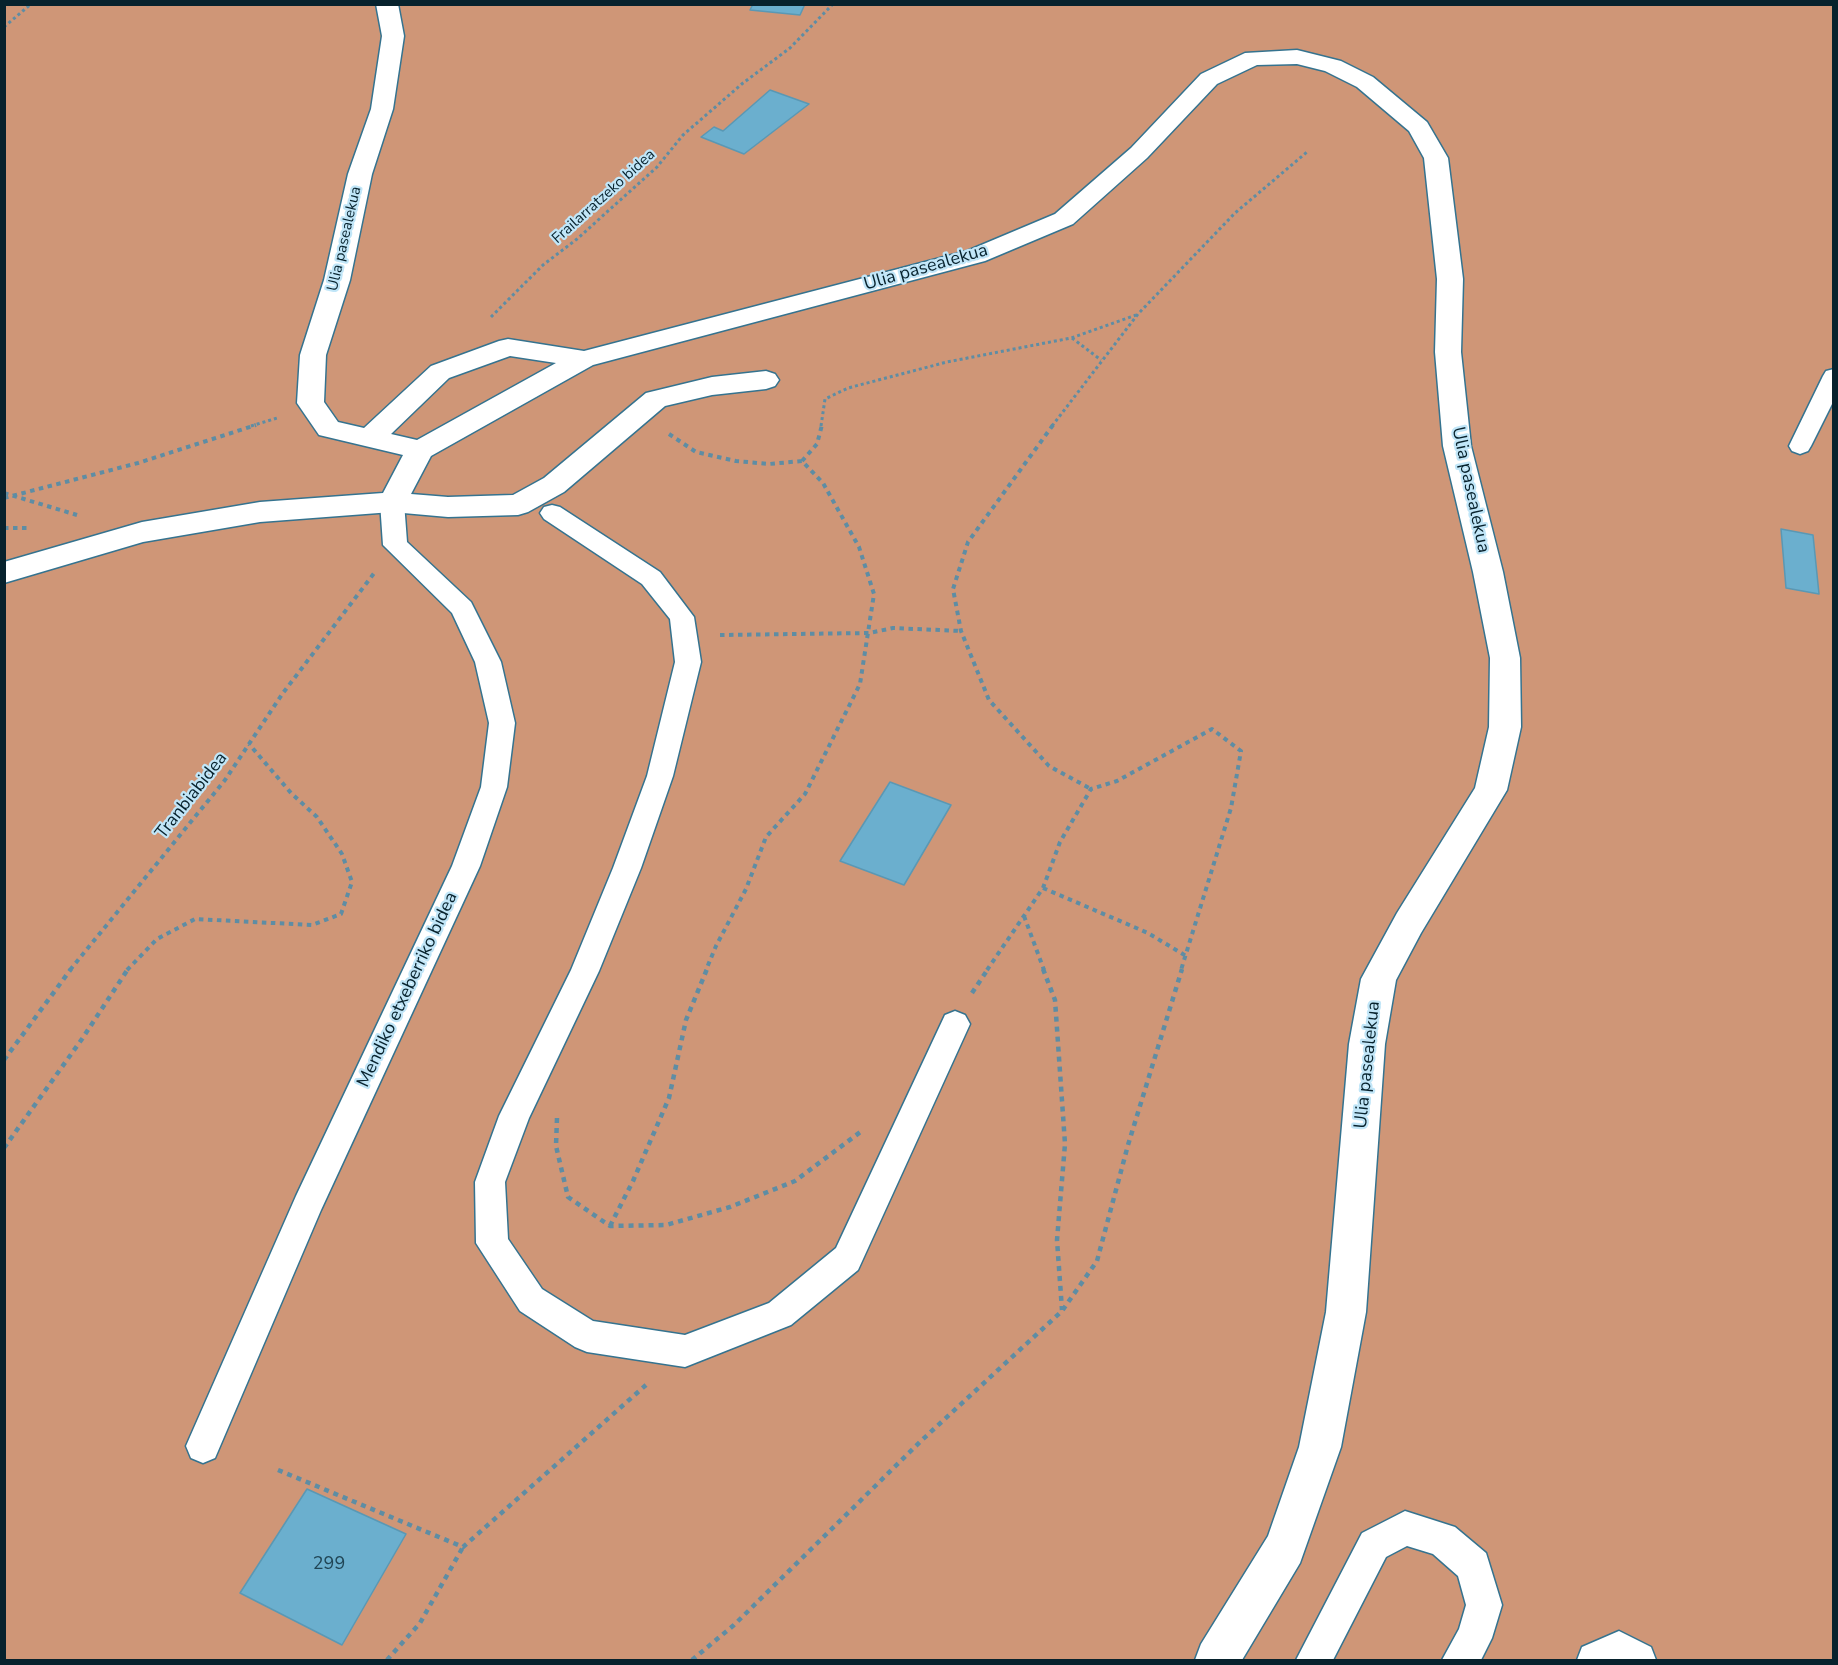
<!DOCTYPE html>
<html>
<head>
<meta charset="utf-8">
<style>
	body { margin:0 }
	#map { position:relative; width:1838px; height:1665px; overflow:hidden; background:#9ddcfb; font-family:"Nunito Sans",sans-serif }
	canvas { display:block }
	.frame { position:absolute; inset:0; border:6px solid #07222d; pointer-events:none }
</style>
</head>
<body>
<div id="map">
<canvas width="1838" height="1665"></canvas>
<div class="frame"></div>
</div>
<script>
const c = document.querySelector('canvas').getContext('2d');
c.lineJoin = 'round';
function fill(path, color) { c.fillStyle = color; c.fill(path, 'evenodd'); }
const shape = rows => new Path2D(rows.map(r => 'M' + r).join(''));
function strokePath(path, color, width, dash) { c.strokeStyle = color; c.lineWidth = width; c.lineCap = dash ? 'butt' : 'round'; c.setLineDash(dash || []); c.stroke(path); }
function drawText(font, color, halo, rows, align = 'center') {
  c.font = font + ' "Nunito Sans",sans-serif'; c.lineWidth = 4.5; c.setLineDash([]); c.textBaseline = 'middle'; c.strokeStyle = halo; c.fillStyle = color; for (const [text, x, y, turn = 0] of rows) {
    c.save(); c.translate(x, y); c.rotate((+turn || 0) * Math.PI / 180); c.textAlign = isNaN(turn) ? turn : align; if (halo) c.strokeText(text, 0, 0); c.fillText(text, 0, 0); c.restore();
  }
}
fill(shape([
	[5,5,1833,5,1833,1660,5,1660]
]), '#cf9677');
const building = shape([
	[753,4,805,4,800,15,750,10,753,4],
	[770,90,809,104,744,154,701,137,714,127,723,131,770,90],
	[1781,529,1813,535,1819,594,1786,588,1781,529],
	[890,782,951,805,904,885,840,861,890,782],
	[307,1489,406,1534,342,1645,240,1593,307,1489]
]);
fill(building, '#6bafce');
strokePath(building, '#5a98b4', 1.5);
const lane = shape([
	[1834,369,1834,400,1811,446,1808,451,1800,454,1792,451,1789,446,1823,376,1826,371,1834,369],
	[392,494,400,496,404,502,407,542,471,602,501,662,515,723,507,787,480,866,321,1210,215,1458,203,1463,191,1458,186,1446,296,1196,452,866,481,787,489,723,475,662,452,613,383,545,380,502,384,496,392,494],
	[552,505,560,507,660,572,694,617,701,662,673,776,641,868,599,971,529,1118,505,1182,508,1239,542,1289,593,1321,685,1335,769,1303,836,1248,945,1015,955,1011,965,1015,970,1024,858,1270,791,1325,685,1367,587,1352,575,1347,520,1311,476,1243,475,1182,499,1116,571,970,613,868,647,776,675,662,670,619,642,584,544,519,540,513,544,507,552,505],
	[1405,1511,1455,1527,1486,1553,1502,1605,1492,1638,1481,1660,1442,1660,1459,1629,1466,1605,1458,1576,1433,1554,1407,1546,1386,1557,1333,1660,1296,1660,1362,1533,1405,1511],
	[1619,1631,1651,1647,1656,1660,1577,1660,1582,1647,1619,1631]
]);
const street = shape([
	[376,4,398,4,404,36,393,109,372,174,350,280,326,355,324,402,338,422,364,428,431,366,499,341,508,339,584,351,967,251,1055,214,1131,148,1201,74,1245,53,1297,50,1341,61,1373,77,1427,122,1448,158,1463,279,1461,352,1471,446,1503,572,1520,658,1521,727,1507,790,1421,933,1396,980,1385,1044,1366,1312,1341,1447,1300,1563,1242,1660,1195,1660,1201,1644,1268,1536,1299,1447,1326,1312,1349,1044,1361,979,1397,913,1475,788,1489,727,1490,658,1473,572,1443,446,1435,352,1437,279,1424,158,1409,131,1357,87,1325,71,1297,64,1257,65,1217,84,1147,158,1073,224,985,261,593,365,431,456,411,494,448,497,513,495,544,478,646,393,712,377,766,371,775,374,779,380,775,386,766,389,712,395,665,406,564,492,528,512,518,515,448,517,392,512,260,522,143,542,4,583,4,562,142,522,260,502,383,493,403,455,319,435,297,403,300,355,324,280,348,174,371,109,382,36,376,4],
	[510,356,556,363,417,440,391,434,449,378,510,356]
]);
strokePath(lane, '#35738f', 3);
strokePath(street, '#35738f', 3);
strokePath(shape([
	[4,27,31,4],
	[491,317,543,265,577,239,657,167,683,135,743,83,790,48,833,4],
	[1072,338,1101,360],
	[251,426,277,418],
	[821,426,825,399,848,388,947,362,1071,338,1136,315],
	[1052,426,1138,314,1235,213,1307,152]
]), '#5e8da4', 3, [3, 3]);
strokePath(shape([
	[1053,425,968,542,953,589,961,631,989,700,1049,766,1091,789],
	[669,434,696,452,736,461,769,464,802,461,823,483,859,547,874,594,860,684,805,794,766,837,746,889,716,946,706,970],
	[802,461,817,444,822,425],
	[4,493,77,515],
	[4,498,138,463,256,425],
	[4,528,27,528],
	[720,635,869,633,893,628,961,631],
	[1043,888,1148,933,1186,956],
	[1024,916,1044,970],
	[70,970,225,780,283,693,375,572],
	[127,970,157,939,195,919,312,925,341,914,352,882,342,854,317,817,291,793,249,744],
	[987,970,1043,888,1060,842,1091,789,1117,781,1212,729,1241,751,1231,808,1181,970]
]), '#5e8da4', 4, [4.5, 4.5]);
strokePath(shape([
	[1043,969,1055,1000,1065,1144,1057,1240,1062,1310],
	[972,993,988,969],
	[4,1060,71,969],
	[557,1118,556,1146,568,1197,610,1226,666,1225,730,1207,795,1181,863,1130],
	[4,1148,82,1039,128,969],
	[610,1226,633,1181,669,1098,686,1020,707,969],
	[278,1470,463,1547,646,1385],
	[387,1660,420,1623,463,1547],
	[692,1660,734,1625,922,1440,1062,1311,1097,1261,1128,1145,1182,969]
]), '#5e8da4', 4.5, [5, 5]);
fill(lane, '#fff');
fill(street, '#fff');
drawText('15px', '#07222d', '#c1e6f8', [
	["Frailarratzeko bidea",604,197,-42],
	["Ulia pasealekua",345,239,-77]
]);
drawText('18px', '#07222d', '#c1e6f8', [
	["Ulia pasealekua",926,268,-16],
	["Ulia pasealekua",1470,490,78],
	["Tranbiabidea",192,796,-52],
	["Mendiko etxeberriko bidea",408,990,-65],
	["Ulia pasealekua",1368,1065,-84]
]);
drawText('18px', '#204555', null, [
	["299",329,1565]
]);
</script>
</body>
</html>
